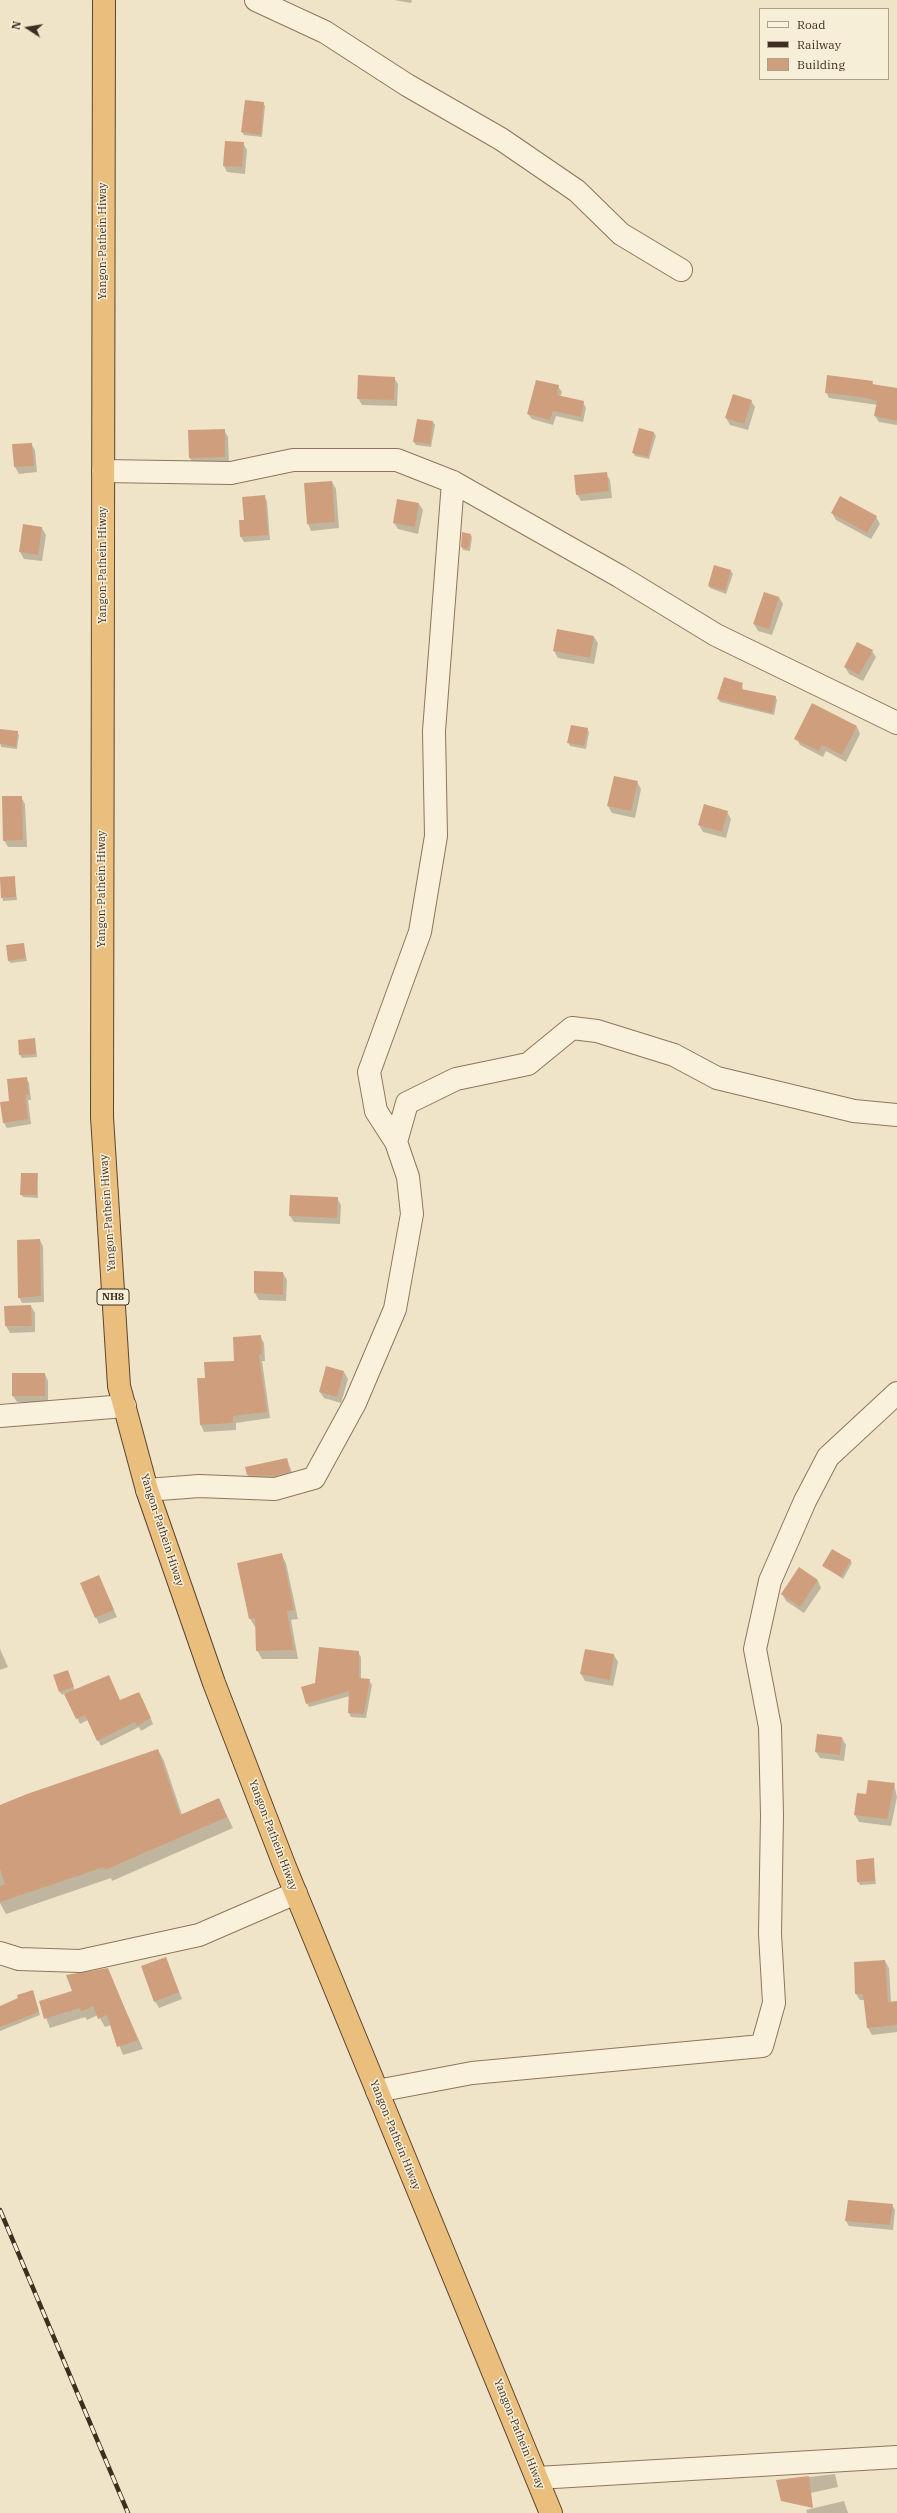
<!DOCTYPE html>
<html>
<head>
<meta charset="utf-8">
<style>
	body { margin:0 }
	#map { position:relative; width:897px; height:2513px; overflow:hidden; background:#f0e4c8; font-family:"IBM Plex Serif",serif }
	canvas { display:block }
	.legend { position:absolute; left:759px; top:8px; width:130px; height:72px; box-sizing:border-box; background:#f7eed8; border:1px solid #ada18e; margin:0; padding:5px 7px; list-style:none; font-size:12px; color:#3d2e20 }
	.legend li { display:flex; align-items:center; gap:8px; height:20px }
	.legend b { width:20px; border:1px solid #ada18e }
	.north { position:absolute; left:8px; top:8px; width:40px; height:40px; -webkit-text-stroke:3px #f7eed8; paint-order:stroke; rotate:282deg; font-size:11px; font-weight:700; line-height:16px; text-align:center; color:#3d2e20 }
	.north::after { content:''; display:block; margin:auto; width:14px; height:18px; background:#3d2e20; clip-path:polygon(50% 0,100% 100%,50% 72%,0 100%) }
</style>
</head>
<body>
<div id="map">
<canvas width="897" height="2513"></canvas>
<ul class="legend">
<li><b style="height:5px;background:#faf1dc"></b>Road</li>
<li><b style="height:5px;background:#3d2e20"></b>Railway</li>
<li><b style="height:11px;background:#cf9f7d"></b>Building</li>
</ul>
<div class="north">N</div>
</div>
<script>
const c = document.querySelector('canvas').getContext('2d');
c.lineJoin = 'round';
function fill(path, color) { c.fillStyle = color; c.fill(path, 'evenodd'); }
const shape = rows => new Path2D(rows.map(r => 'M' + r).join(''));
function strokePath(path, color, width, dash) { c.strokeStyle = color; c.lineWidth = width; c.lineCap = dash ? 'butt' : 'round'; c.setLineDash(dash || []); c.stroke(path); }
function drawText(font, color, halo, rows, align = 'center') {
  c.font = font + ' "IBM Plex Serif",serif'; c.lineWidth = 3; c.setLineDash([]); c.textBaseline = 'middle'; c.strokeStyle = halo; c.fillStyle = color; for (const [text, x, y, turn = 0] of rows) {
    c.save(); c.translate(x, y); c.rotate((+turn || 0) * Math.PI / 180); c.textAlign = isNaN(turn) ? turn : align; if (halo) c.strokeText(text, 0, 0); c.fillText(text, 0, 0); c.restore();
  }
}
fill(shape([
	[394,0,412,0,411,3],
	[263,103,265,106,262,137,244,135,242,132],
	[243,143,247,150,245,174,227,172,224,166],
	[394,378,398,384,397,406,362,405,358,398],
	[872,382,874,385,897,390,897,425,879,422,875,416,878,405,829,398,826,392],
	[558,386,562,392,560,397,583,402,586,408,583,422,556,416,553,425,532,419,528,414],
	[751,401,755,407,748,430,730,425,726,418],
	[433,422,435,425,431,447,416,445,414,442],
	[640,429,654,433,656,436,649,459,635,456,633,452],
	[224,430,228,437,229,464,193,464,190,458],
	[31,444,35,450,37,472,19,474,15,467],
	[606,473,610,480,612,498,581,501,577,494],
	[332,482,336,489,339,528,311,531,308,524],
	[264,496,267,501,270,540,244,542,241,537,245,521],
	[419,504,423,510,418,534,398,529,394,523],
	[832,513,876,517,880,524,871,539,836,520],
	[42,528,46,535,42,561,24,559,20,552],
	[471,535,472,538,470,551,463,550,462,547],
	[715,566,731,571,733,574,726,594,710,588,709,585],
	[779,597,783,604,772,635,758,631,754,624],
	[594,637,598,643,594,664,558,658,554,651],
	[872,651,876,657,863,681,849,674,845,667],
	[742,684,743,690,775,697,777,700,774,715,720,702,718,698],
	[812,704,857,727,860,734,846,762,826,751,823,757,800,745,796,738],
	[587,729,589,732,586,749,570,746,568,742],
	[17,732,19,735,17,749,1,747,0,740],
	[637,782,641,789,635,818,612,813,608,806],
	[21,797,25,804,27,847,8,847,4,840],
	[727,812,731,819,726,838,703,832,699,825],
	[14,877,17,900,3,901,0,878],
	[23,944,27,961,10,963,9,960],
	[35,1039,37,1057,22,1058,20,1055],
	[26,1078,29,1083,31,1100,28,1100,31,1124,7,1128,4,1123,10,1102],
	[37,1174,38,1198,23,1197,21,1194],
	[337,1198,341,1205,340,1224,294,1222,290,1216],
	[40,1240,43,1246,44,1302,22,1303,19,1297],
	[255,1273,283,1273,287,1280,286,1301,259,1300,255,1293],
	[31,1306,35,1313,35,1332,10,1333,6,1326],
	[260,1336,264,1343,265,1361,262,1361,270,1418,236,1423,236,1430,204,1432,201,1425,198,1379,206,1379,235,1362],
	[327,1367,344,1372,348,1379,341,1403,324,1398,320,1392],
	[45,1374,48,1381,48,1403,17,1402,13,1396],
	[287,1459,294,1478,252,1482,248,1475],
	[281,1554,286,1563,298,1619,291,1620,298,1659,262,1659,257,1650,256,1628,250,1619],
	[850,1560,852,1563,843,1579,824,1566],
	[799,1569,818,1581,821,1588,804,1613,786,1601,782,1594],
	[99,1576,117,1617,99,1624,81,1584],
	[0,1649,8,1667,0,1670],
	[586,1650,614,1655,618,1662,613,1686,585,1681,581,1674],
	[358,1652,361,1657,361,1679,369,1680,372,1685,366,1718,351,1717,349,1713,350,1696,309,1707,307,1703],
	[69,1674,75,1691,120,1701,142,1698,153,1724,141,1731,139,1727,101,1746,88,1720,80,1724,65,1693,62,1695,60,1692],
	[842,1738,846,1745,844,1761,820,1758,816,1752],
	[158,1750,164,1761,182,1815,219,1799,233,1828,112,1881,111,1878,6,1914,0,1903,0,1806],
	[894,1784,897,1797,891,1826,859,1822,855,1815],
	[873,1859,876,1884,860,1885,858,1882],
	[166,1958,182,1999,159,2008,155,2001],
	[885,1961,889,1968,891,2002,897,2002,897,2032,872,2035,868,2028,865,2000,860,2000,856,1994],
	[107,1969,143,2049,123,2055,111,2025,105,2027,98,2015,87,2020,85,2017,50,2028,40,2002,74,1992],
	[33,1991,40,2015,0,2031,0,2008],
	[892,2205,895,2210,893,2230,849,2226,846,2221],
	[835,2474,838,2487,783,2499,778,2481],
	[844,2501,848,2513,807,2513,806,2510]
]), '#0003');
fill(shape([
	[245,100,264,102,261,135,241,132],
	[225,141,244,142,242,167,223,166],
	[358,375,395,377,394,400,357,399],
	[827,375,873,381,872,384,897,388,897,421,874,416,877,401,862,397,825,393],
	[536,380,559,385,557,395,584,401,581,417,553,411,550,420,527,414],
	[733,394,752,400,744,424,725,418],
	[417,419,433,421,430,444,413,442],
	[639,428,654,432,648,457,632,453],
	[225,429,225,457,189,458,188,430],
	[32,443,34,466,14,467,12,444],
	[607,472,609,491,576,495,574,475],
	[332,481,335,522,307,524,304,483],
	[265,495,268,535,240,537,239,520,244,520,242,497],
	[840,496,877,516,867,533,831,513],
	[397,499,419,503,415,527,393,523],
	[23,524,42,527,38,555,19,552],
	[462,532,471,534,468,549,461,547],
	[714,565,731,570,725,591,708,586],
	[764,592,779,597,769,629,753,624],
	[557,629,594,636,590,658,553,651],
	[857,642,873,650,859,675,844,667],
	[724,677,743,683,741,689,776,696,772,713,717,699],
	[812,703,857,726,842,755,822,745,819,751,794,739],
	[571,725,588,728,584,746,567,743],
	[0,729,18,731,16,747,0,744],
	[614,776,638,781,631,811,607,806],
	[2,796,22,796,23,840,3,841],
	[704,804,728,811,722,832,698,825],
	[15,876,16,897,1,898,0,877],
	[24,943,26,958,8,961,6,945],
	[35,1038,36,1054,19,1055,18,1040],
	[27,1077,29,1095,25,1095,28,1119,3,1123,0,1102,9,1101,7,1079],
	[21,1173,38,1173,37,1195,20,1195],
	[290,1195,338,1197,337,1218,289,1216],
	[40,1239,41,1296,18,1298,17,1240],
	[254,1271,283,1272,283,1295,254,1293],
	[31,1305,32,1326,5,1326,4,1306],
	[261,1335,262,1354,259,1355,267,1412,233,1416,233,1423,200,1425,197,1378,205,1378,204,1362,234,1361,233,1337],
	[326,1366,344,1371,337,1397,319,1392],
	[12,1373,45,1373,45,1396,12,1396],
	[287,1458,290,1472,274,1476,247,1475,245,1467],
	[832,1549,851,1560,841,1577,822,1566],
	[282,1553,294,1610,287,1611,294,1650,256,1651,255,1618,249,1619,237,1563],
	[799,1567,818,1580,800,1607,781,1594],
	[99,1575,114,1610,95,1618,80,1583],
	[319,1647,359,1651,359,1678,370,1679,364,1714,348,1713,349,1691,306,1704,301,1687,315,1683],
	[585,1649,614,1654,610,1680,580,1674],
	[68,1670,74,1687,59,1692,53,1675],
	[109,1675,120,1700,139,1692,151,1718,137,1726,135,1722,97,1741,85,1715,76,1719,64,1694],
	[817,1734,842,1737,840,1755,815,1752],
	[158,1749,180,1815,219,1798,227,1817,105,1870,104,1867,0,1902,0,1886,5,1884,0,1869,0,1805,27,1794],
	[868,1780,895,1783,887,1819,854,1815,857,1793,866,1794],
	[874,1858,875,1881,857,1882,856,1860],
	[166,1957,179,1992,154,2002,141,1966],
	[885,1960,888,2002,897,2001,897,2025,867,2028,863,1994,855,1994,854,1962],
	[108,1968,138,2040,117,2047,107,2015,98,2019,93,2006,81,2012,80,2008,44,2019,39,2001,72,1991,66,1975],
	[33,1990,39,2012,0,2027,0,2006,18,1998,17,1995],
	[848,2200,893,2204,890,2225,845,2221],
	[809,2476,813,2508,781,2501,776,2480]
]), '#cf9f7d');
const minor = shape([
	[256,0,325,32,407,85,501,139,577,191,621,234,681,270],
	[103,471,231,473,293,460,397,460,453,482,619,576,716,635,897,723],
	[396,1142,376,1111,369,1072,420,932,436,836,434,731,453,482],
	[0,1416,125,1406],
	[147,1490,199,1486,275,1489,314,1478,355,1403,395,1309,412,1214,408,1177,396,1142,407,1103,456,1079,528,1064,572,1028,597,1031,674,1055,717,1078,854,1111,897,1115],
	[0,1953,19,1959,80,1961,199,1935,296,1893],
	[377,2091,472,2073,762,2046,774,2003,770,1934,772,1815,770,1727,755,1649,770,1581,805,1501,828,1457,897,1393],
	[537,2478,897,2457]
]);
const trunk = shape([
	[104,0,102,1117,119,1386,147,1490,214,1683,285,1867,551,2513]
]);
strokePath(minor, '#8d765c', 24);
strokePath(trunk, '#5b4430', 24);
strokePath(minor, '#faf1dc', 22);
strokePath(trunk, '#eabe7c', 22);
const rail = shape([
	[0,2210,128,2513]
]);
strokePath(rail, '#3d2e20', 4.5);
strokePath(rail, '#f7eed8', 3, [9]);
for (const [x, y, w] of [
	[113,1297,32]
]) { const box = new Path2D(); box.roundRect(x - w / 2, y - 8, w, 16, 3); c.fillStyle = '#f7eed8'; c.fill(box); strokePath(box, '#3d2e20', 1); }
drawText('bold 10px', '#3d2e20', null, [
	["NH8",113,1297]
]);
drawText('11px', '#3d2e20', '#f7eed8', [
	["Yangon-Pathein Hiway",103,241,-90],
	["Yangon-Pathein Hiway",103,565,-90],
	["Yangon-Pathein Hiway",102,889,-90],
	["Yangon-Pathein Hiway",108,1213,-94],
	["Yangon-Pathein Hiway",162,1530,72],
	["Yangon-Pathein Hiway",273,1835,69],
	["Yangon-Pathein Hiway",395,2135,68],
	["Yangon-Pathein Hiway",519,2434,68]
]);
</script>
</body>
</html>
